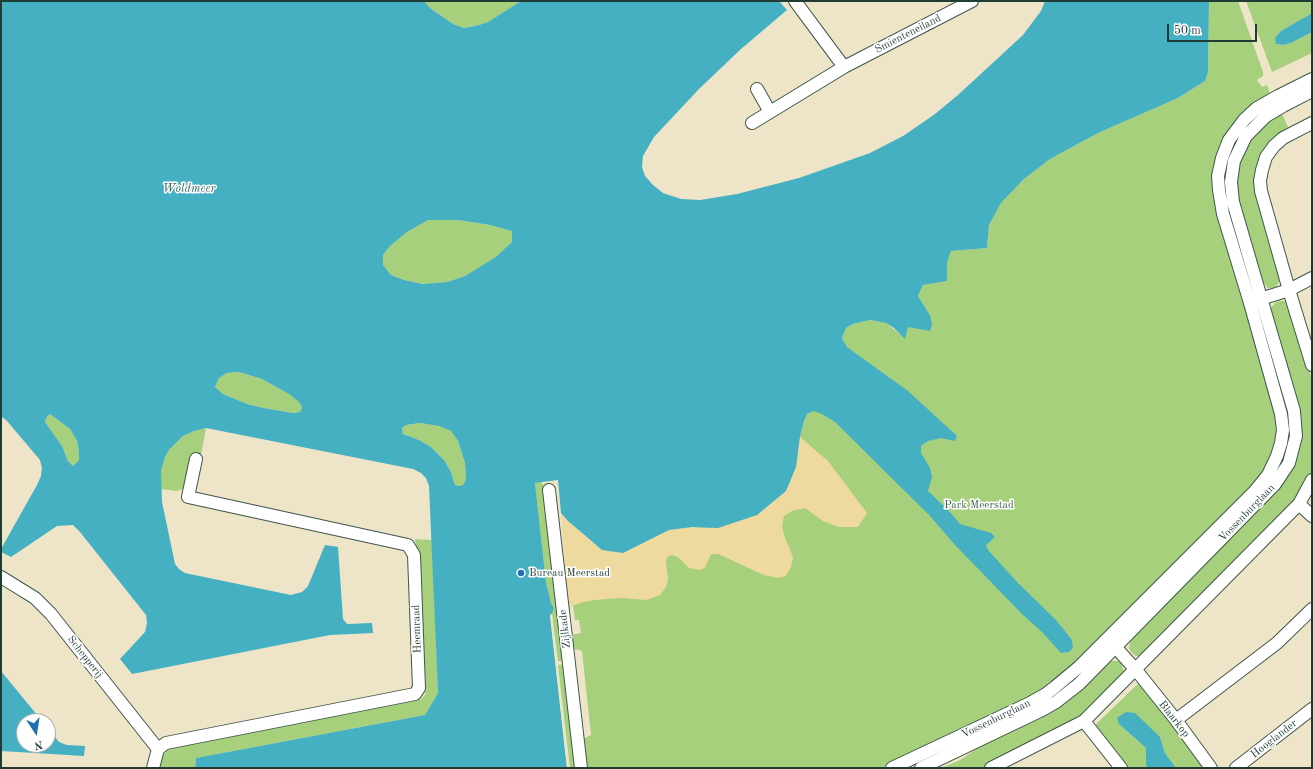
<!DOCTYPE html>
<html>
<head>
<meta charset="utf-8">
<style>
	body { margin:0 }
	#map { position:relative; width:1313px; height:769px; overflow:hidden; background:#eee5c9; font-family:"Old Standard TT",serif }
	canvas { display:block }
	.frame { position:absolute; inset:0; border:2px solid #1f3d34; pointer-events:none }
	.north { position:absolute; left:16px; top:713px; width:40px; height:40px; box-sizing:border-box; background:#fff; border:1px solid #a5b1ae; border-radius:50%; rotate:168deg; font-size:11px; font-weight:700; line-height:16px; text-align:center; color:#1f3d34 }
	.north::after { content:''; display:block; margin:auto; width:14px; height:18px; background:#1f6fb2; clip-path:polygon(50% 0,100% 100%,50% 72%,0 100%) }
	.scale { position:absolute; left:1167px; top:24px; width:90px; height:18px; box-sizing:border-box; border:2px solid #1f3d34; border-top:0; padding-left:5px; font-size:12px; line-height:14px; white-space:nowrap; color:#1f3d34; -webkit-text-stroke:3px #fff; paint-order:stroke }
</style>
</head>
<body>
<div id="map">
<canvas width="1313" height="769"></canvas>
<div class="frame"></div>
<div class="north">N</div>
<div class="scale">50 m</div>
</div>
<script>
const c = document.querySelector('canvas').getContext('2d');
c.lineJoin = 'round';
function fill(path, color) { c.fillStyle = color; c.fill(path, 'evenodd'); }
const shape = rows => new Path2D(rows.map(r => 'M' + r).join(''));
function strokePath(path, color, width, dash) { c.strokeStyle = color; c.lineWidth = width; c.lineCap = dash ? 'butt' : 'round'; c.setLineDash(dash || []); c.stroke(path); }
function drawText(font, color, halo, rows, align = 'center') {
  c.font = font + ' "Old Standard TT",serif'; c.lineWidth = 3; c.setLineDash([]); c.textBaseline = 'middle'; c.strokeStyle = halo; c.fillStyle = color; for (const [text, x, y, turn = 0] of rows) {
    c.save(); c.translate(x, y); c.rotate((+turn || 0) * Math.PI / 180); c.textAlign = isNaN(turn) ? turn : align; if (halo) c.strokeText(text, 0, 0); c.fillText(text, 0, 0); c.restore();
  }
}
fill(shape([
	[424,1,521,1,488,22,479,25,464,28,453,24,430,8],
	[1209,1,1238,1,1263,72,1263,76,1257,80,1262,87,1267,85,1270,94,1243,112,1237,118,1228,132,1215,173,1276,409,1278,437,1273,454,1264,471,1252,486,1074,666,1050,686,1023,701,882,768,586,768,583,739,591,735,582,651,572,648,571,635,581,633,579,620,575,620,573,605,577,604,809,445,800,437,807,414,814,411,859,356,847,347,842,338,846,328,853,324,870,320,886,323,905,338,908,327,930,315,918,296,923,285,947,281,947,263,951,251,987,248,989,225,1001,203,1024,179,1050,159,1098,133,1178,98,1205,81,1208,72],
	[1246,1,1312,1,1312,13,1281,31,1276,44,1283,45,1291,43,1312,32,1312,53,1272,72],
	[1281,112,1289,129,1259,160,1281,279,1276,287,1271,288,1268,288,1260,279,1236,195,1236,175,1240,158,1248,139,1257,129],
	[427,220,458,220,490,225,512,231,512,242,496,258,465,276,447,282,424,284,404,280,391,275,383,265,383,255,390,246,407,232],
	[1279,301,1285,301,1290,305,1312,379,1312,474,1297,500,1140,656,1136,656,1131,652,1129,648,1131,638,1297,450,1270,314,1271,308,1275,303],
	[239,372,262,379,289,394,299,402,302,407,300,412,293,413,264,408,247,404,223,394,215,387,219,378,227,373],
	[50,414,70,429,77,441,79,452,79,460,73,466,68,461,62,446,45,422,46,418],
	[420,423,439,426,451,431,458,441,465,463,466,479,463,485,459,486,455,485,451,472,444,460,431,447,419,440,403,434,402,428,406,425],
	[206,428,201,455,192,454,185,487,183,489,176,491,161,489,161,471,165,457,169,450,183,436,194,431],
	[541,482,545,487,565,661,558,661,552,614,554,608,551,603,546,582,535,483],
	[415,539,432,540,438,693,425,715,196,758,195,768,161,768,160,765,163,755,168,750,193,743,420,700,425,695,426,687,418,557],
	[1112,661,1118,661,1121,663,1124,671,1123,676,1082,717,1066,727,982,768,942,768,960,760,1106,663],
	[565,664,577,768,570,768,558,665],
	[1140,682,1206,768,1176,768,1165,753,1160,737,1119,724,1146,748,1146,766,1148,768,1124,768,1093,727]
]), '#a6d07c');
fill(shape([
	[800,437,828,461,867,513,858,527,838,527,823,521,805,508,792,511,784,516,782,526,784,535,793,557,791,567,786,576,778,578,764,575,718,554,711,554,705,568,699,570,689,568,679,558,673,555,668,556,666,560,668,580,666,587,660,595,647,600,621,598,595,600,583,602,568,607,561,513,583,535,602,550,647,541,669,530,692,527,718,528,796,467]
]), '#eeda9e');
fill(shape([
	[1,1,424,1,430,8,453,24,464,28,479,25,488,22,521,1,779,1,787,10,741,49,699,89,654,137,643,156,642,167,645,176,653,185,663,193,681,199,700,200,737,194,799,178,870,153,903,136,935,114,958,95,1023,35,1041,11,1045,1,1209,1,1208,72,1205,81,1178,98,1098,133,1050,159,1024,179,1001,203,989,225,987,248,951,251,947,263,947,281,923,285,918,296,930,315,932,324,930,331,908,327,905,339,894,328,886,323,870,320,853,324,846,328,842,338,847,347,908,391,957,436,955,441,941,438,928,441,921,446,921,453,930,468,932,477,928,491,950,512,960,524,991,533,995,537,986,545,988,550,1018,583,1056,620,1072,640,1073,648,1069,652,1061,653,1043,633,1022,614,956,546,930,516,835,422,822,414,814,411,807,414,804,422,800,437,796,467,786,491,757,515,718,528,692,527,669,530,623,553,602,550,568,521,561,513,558,480,535,483,546,582,551,603,554,608,552,614,550,615,567,768,195,768,196,758,425,715,438,693,429,486,426,478,421,473,413,469,206,428,194,431,183,436,169,450,165,457,161,471,162,502,175,564,179,569,185,573,291,595,302,592,308,586,325,545,338,547,343,619,347,624,372,623,373,633,330,635,132,674,120,659,145,632,147,623,146,615,80,532,73,525,57,526,11,557,1,552,1,549,37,485,41,476,42,468,40,460,7,421,1,416],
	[428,220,458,220,490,225,512,231,512,242,496,257,465,276,447,282,423,284,404,280,391,275,383,265,383,255,390,246,407,232],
	[239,372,262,379,289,394,299,402,302,407,300,412,293,413,264,408,247,404,223,394,215,387,219,378,227,373],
	[50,414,70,429,77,441,79,452,79,460,73,466,68,461,62,446,45,422,46,418],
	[420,423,439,426,451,431,458,441,465,463,466,479,463,485,459,486,455,485,451,472,444,460,431,447,419,440,403,434,402,428,406,425],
	[1312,13,1312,32,1291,43,1283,45,1276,44,1275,38,1281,31],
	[1,671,42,721,24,721,24,745,48,745,48,728,59,742,67,745,85,746,84,756,1,751],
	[1126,712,1135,713,1160,737,1165,753,1176,768,1148,768,1146,766,1146,748,1119,724,1117,718]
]), '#44b0c1');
fill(shape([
	[552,614,552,617,569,768,567,768,550,615]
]), '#eee5c9');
const minor = shape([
	[795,1,844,67],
	[757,89,770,112],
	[752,123,844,67,972,1],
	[1312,123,1283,138,1274,146,1266,157,1262,170,1260,181,1261,191,1289,290,1312,365],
	[1254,301,1289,290,1312,278],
	[549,490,581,768],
	[1299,504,1312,516],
	[1,577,35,598,51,614,158,749],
	[1110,641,1136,670,1176,720,1211,768],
	[1176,720,1277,643,1312,609],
	[1084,721,1121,768],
	[153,768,158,749,166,743,415,694,419,688,414,555,408,545,188,497,196,459],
	[892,768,1028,704,1046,694,1055,687,1079,667,1255,491,1268,475,1277,456,1281,443,1283,430,1281,414,1250,303,1223,214,1219,190,1218,176,1222,158,1229,140,1244,120,1257,108,1278,96,1312,79],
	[921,768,1042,710,1056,702,1079,684,1275,484,1289,463,1296,436,1294,411,1233,202,1231,182,1234,161,1246,136,1266,116,1283,106,1312,91],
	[991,768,1084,721,1299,504,1312,480],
	[1236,768,1312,709]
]);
strokePath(minor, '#3e564a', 14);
strokePath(minor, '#fff', 12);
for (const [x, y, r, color] of [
	[521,573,4,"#1f6fb2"]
]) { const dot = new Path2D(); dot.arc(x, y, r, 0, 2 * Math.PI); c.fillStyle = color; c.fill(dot); strokePath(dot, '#fff', 1.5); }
drawText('11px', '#1f3d34', '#fff', [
	["Smienteneiland",908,34,-27],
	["Vossenburglaan",1247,513,-46],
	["Heemraad",417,629,-92],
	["Zijlkade",565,629,-96],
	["Schepperij",85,657,52],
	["Vossenburglaan",996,719,-26],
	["Blaarkop",1174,719,52],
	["Hooglander",1274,739,-38]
]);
drawText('11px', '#416246', '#fff', [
	["Park Meerstad",979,505]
]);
drawText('11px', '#1f3d34', '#fff', [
	["Bureau Meerstad",529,573]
], 'left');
drawText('italic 12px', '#2c6565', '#fff', [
	["Woldmeer",189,189]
]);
</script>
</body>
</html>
